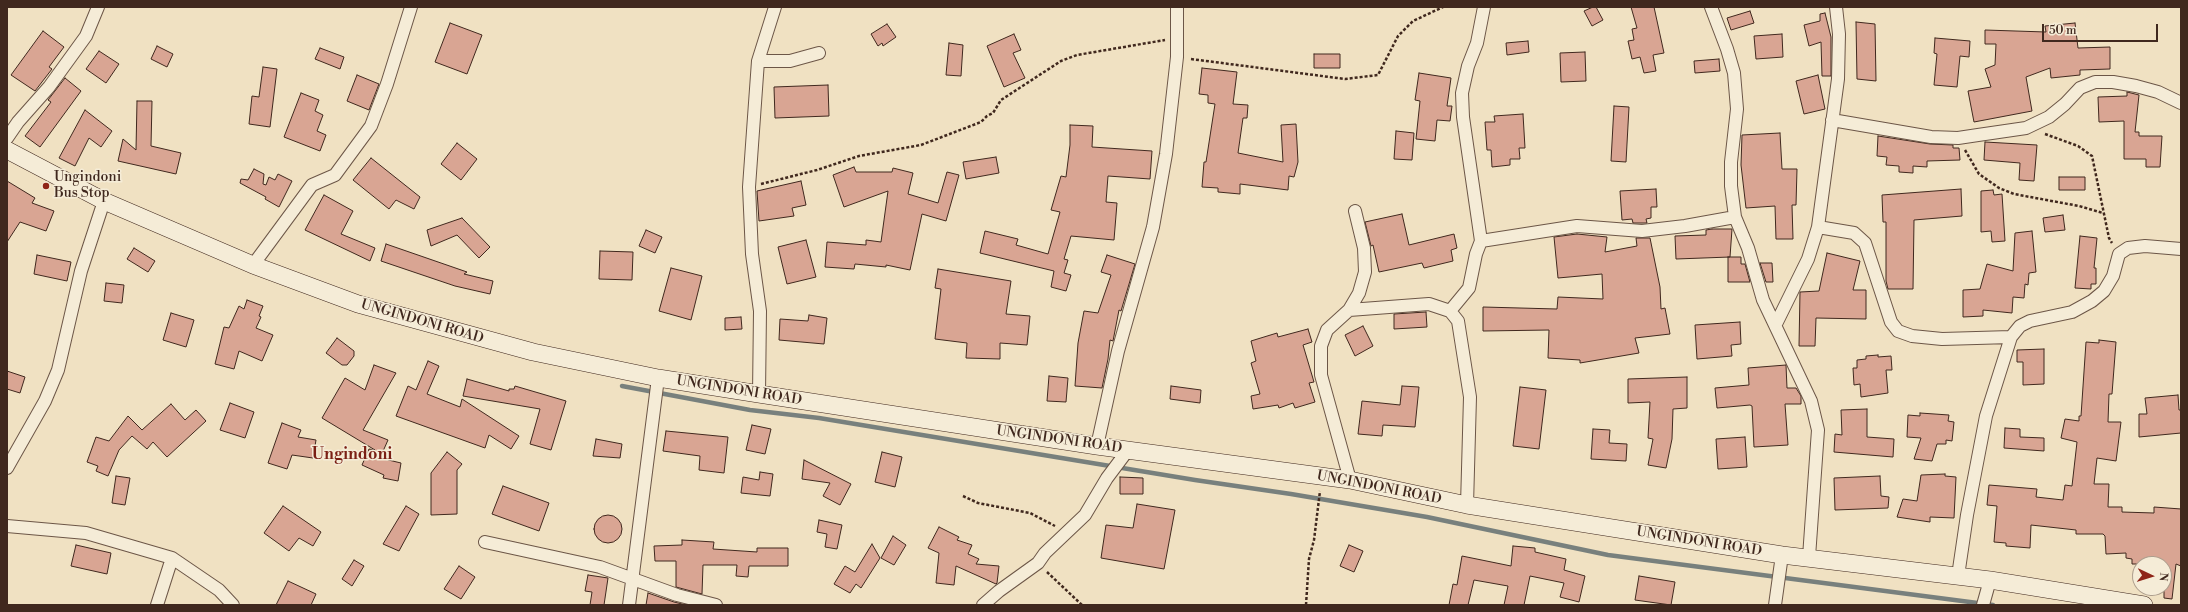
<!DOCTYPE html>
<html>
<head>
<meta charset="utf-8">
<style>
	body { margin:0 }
	#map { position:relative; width:2188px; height:612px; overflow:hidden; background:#f0e1c2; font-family:"Libre Bodoni",serif }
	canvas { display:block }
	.frame { position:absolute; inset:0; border:8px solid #40281e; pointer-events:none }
	.north { position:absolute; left:2132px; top:556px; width:40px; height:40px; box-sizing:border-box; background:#f5ecd7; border:1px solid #ad9e8d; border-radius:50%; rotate:94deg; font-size:11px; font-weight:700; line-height:16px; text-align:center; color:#40281e }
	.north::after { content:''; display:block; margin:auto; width:14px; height:18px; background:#8f2418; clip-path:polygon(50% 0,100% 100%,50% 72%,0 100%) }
	.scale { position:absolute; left:2042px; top:24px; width:116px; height:18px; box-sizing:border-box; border:2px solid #40281e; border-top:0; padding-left:5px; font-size:12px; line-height:14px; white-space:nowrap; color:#40281e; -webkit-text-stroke:3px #f5ecd7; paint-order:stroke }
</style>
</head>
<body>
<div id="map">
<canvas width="2188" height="612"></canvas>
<div class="frame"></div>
<div class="north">N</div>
<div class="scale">50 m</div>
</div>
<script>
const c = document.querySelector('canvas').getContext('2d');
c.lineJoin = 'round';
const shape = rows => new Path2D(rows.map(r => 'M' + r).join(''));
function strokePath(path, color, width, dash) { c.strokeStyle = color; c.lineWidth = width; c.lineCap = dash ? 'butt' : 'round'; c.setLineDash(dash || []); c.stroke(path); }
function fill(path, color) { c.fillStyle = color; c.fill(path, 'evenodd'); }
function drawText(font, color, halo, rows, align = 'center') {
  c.font = font + ' "Libre Bodoni",serif'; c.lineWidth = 3; c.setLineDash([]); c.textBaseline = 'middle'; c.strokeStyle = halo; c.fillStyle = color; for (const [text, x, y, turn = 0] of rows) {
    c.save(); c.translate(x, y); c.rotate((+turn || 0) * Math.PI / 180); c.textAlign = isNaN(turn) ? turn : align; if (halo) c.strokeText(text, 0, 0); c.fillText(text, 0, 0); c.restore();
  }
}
strokePath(shape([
	[622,386,750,410,819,418,1195,480,1291,494,1427,517,1608,555,1993,605]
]), '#78807d', 4.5);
const building = shape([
	[1593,7,1596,7,1603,20,1592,26,1584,11,1593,7],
	[1631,7,1654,7,1664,53,1653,55,1656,71,1644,73,1640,57,1632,59,1628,41,1634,40,1632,29,1637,28,1631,7],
	[1750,11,1754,23,1731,30,1727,18,1750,11],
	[1825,13,1831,37,1831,76,1822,76,1821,42,1809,46,1804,25,1820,21,1820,14,1825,13],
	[1856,22,1875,24,1876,81,1857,79,1856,22],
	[450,23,482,35,467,74,435,62,450,23],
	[2075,23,2078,48,2110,47,2110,69,2080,70,2080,75,2051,78,2050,68,2026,77,2032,111,1974,122,1968,91,1991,87,1985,69,1995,65,1996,44,1985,44,1985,30,2046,32,2045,26,2075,23],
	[887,24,896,37,883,46,882,43,878,46,871,34,887,24],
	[43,31,64,47,49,67,52,69,35,91,11,75,43,31],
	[1014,34,1021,50,1013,53,1025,78,1004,87,987,46,1014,34],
	[1782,34,1783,57,1756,59,1754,36,1782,34],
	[1935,38,1970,41,1969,57,1960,56,1957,87,1934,85,1937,54,1934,53,1935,38],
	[1528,41,1529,52,1507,55,1506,43,1528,41],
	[949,43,963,45,961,76,946,75,949,43],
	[157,46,173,54,167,67,151,59,157,46],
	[320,48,344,57,340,69,315,59,320,48],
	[99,51,119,64,106,83,86,69,99,51],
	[1585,52,1586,81,1561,82,1560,53,1585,52],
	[1314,54,1340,54,1340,68,1314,68,1314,54],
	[1719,59,1720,71,1695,73,1694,61,1719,59],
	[263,67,277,69,270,127,249,124,252,96,259,97,263,67],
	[1202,68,1237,72,1233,104,1248,105,1247,118,1243,118,1238,153,1283,162,1281,125,1296,124,1298,162,1294,177,1289,176,1288,190,1240,184,1240,194,1218,192,1218,188,1202,187,1204,162,1206,162,1215,104,1208,103,1208,95,1199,94,1202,68],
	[1419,73,1451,78,1447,106,1452,106,1450,121,1437,120,1435,141,1416,139,1420,101,1415,100,1419,73],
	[357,75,379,84,369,110,347,101,357,75],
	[1818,75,1825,109,1804,114,1796,81,1818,75],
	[65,78,81,91,40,147,25,136,51,102,48,100,65,78],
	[828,85,829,116,775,118,774,87,828,85],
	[2127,92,2139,95,2135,132,2139,132,2139,136,2162,136,2160,167,2146,167,2146,159,2124,159,2124,121,2099,122,2098,97,2127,96,2127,92],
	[301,93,319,100,315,111,323,115,317,131,326,135,320,151,284,137,301,93],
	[137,101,152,101,151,146,181,153,176,174,118,161,123,139,136,150,137,101],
	[1614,106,1629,107,1626,162,1611,161,1614,106],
	[85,110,112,131,101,147,89,138,75,166,59,158,85,110],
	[1523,114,1525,148,1519,148,1520,159,1510,159,1510,165,1492,167,1491,150,1487,150,1485,122,1495,122,1494,116,1523,114],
	[1070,125,1093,126,1092,147,1152,151,1150,179,1108,176,1106,202,1117,203,1114,240,1071,236,1064,259,1068,260,1064,273,1071,275,1066,291,1051,287,1054,271,980,253,985,231,1018,239,1016,245,1048,254,1060,212,1051,210,1061,176,1066,177,1070,145,1070,125],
	[1396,131,1414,133,1412,160,1394,159,1396,131],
	[1780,133,1782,169,1797,169,1796,205,1792,205,1793,239,1776,239,1775,206,1746,208,1741,165,1742,135,1780,133],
	[1878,136,1930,144,1953,145,1953,148,1959,148,1960,160,1927,161,1927,167,1913,166,1913,173,1899,172,1899,166,1886,165,1887,157,1877,156,1878,136],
	[1985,142,2037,145,2034,181,2019,180,2020,163,1984,160,1985,142],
	[457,143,477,159,461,180,441,164,457,143],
	[996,157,999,173,966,179,963,162,996,157],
	[371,158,420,197,414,209,396,200,389,209,353,180,371,158],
	[854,167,856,172,892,172,893,168,913,173,908,194,938,203,947,172,959,175,946,221,922,214,910,270,886,265,886,267,855,264,854,269,825,267,827,242,866,245,866,240,881,242,888,191,844,207,833,175,854,167],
	[254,169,264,174,263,184,266,185,269,177,275,180,278,174,292,181,279,207,265,199,266,197,240,183,241,179,248,180,254,169],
	[2059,177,2085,177,2085,190,2059,190,2059,177],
	[7,181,35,198,32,203,54,211,46,231,20,222,7,242,7,181],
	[801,181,806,205,792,208,794,216,759,221,757,191,801,181],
	[1656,189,1657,207,1651,207,1651,218,1646,219,1647,223,1633,223,1632,219,1622,220,1620,191,1656,189],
	[1961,189,1962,216,1914,220,1913,289,1888,289,1886,281,1886,222,1883,222,1882,195,1961,189],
	[1993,190,1994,195,2002,194,2005,241,1992,242,1991,231,1981,232,1981,191,1993,190],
	[324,195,353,211,341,234,375,248,370,261,305,230,324,195],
	[1402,214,1409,245,1454,234,1457,248,1451,250,1453,261,1424,268,1422,263,1379,272,1373,245,1371,246,1365,222,1402,214],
	[2063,215,2065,230,2045,232,2043,218,2063,215],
	[462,218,490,247,479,258,457,235,431,246,427,230,462,218],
	[1712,229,1732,229,1730,257,1676,259,1675,236,1706,235,1706,230,1712,229],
	[646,230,662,237,655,253,639,246,646,230],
	[2032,231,2036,272,2029,273,2028,285,2025,284,2024,298,2013,297,2012,313,1983,310,1983,316,1963,317,1963,290,1980,289,1987,264,2013,271,2015,233,2032,231],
	[1577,234,1607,237,1605,252,1637,246,1636,238,1650,238,1660,287,1661,309,1665,308,1670,334,1635,338,1639,353,1580,363,1580,360,1548,358,1549,330,1483,331,1483,307,1557,309,1558,297,1603,299,1602,274,1558,278,1554,237,1577,234],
	[2080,236,2097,238,2094,268,2096,268,2096,284,2091,284,2091,289,2075,288,2080,236],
	[806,240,816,277,787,284,778,247,806,240],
	[386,244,467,272,464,274,493,281,490,294,455,286,381,261,386,244],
	[134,248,155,261,148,272,127,259,134,248],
	[600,251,633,252,632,280,599,279,600,251],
	[1827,253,1860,261,1853,290,1866,290,1866,319,1816,318,1815,346,1799,346,1800,292,1819,291,1827,253],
	[37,255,71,262,67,281,34,274,37,255],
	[1107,255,1135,264,1121,311,1119,310,1113,341,1110,340,1108,359,1102,388,1075,386,1078,343,1084,311,1098,313,1111,275,1101,272,1107,255],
	[1728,257,1741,257,1741,264,1745,264,1750,282,1728,282,1728,257],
	[1760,263,1772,263,1773,282,1766,282,1760,263],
	[671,268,702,276,691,320,659,311,671,268],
	[938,269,1011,281,1006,314,1030,316,1027,345,1000,343,1000,359,966,358,967,343,935,339,941,289,935,288,938,269],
	[106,283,124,285,122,303,104,301,106,283],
	[247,300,263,306,259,316,261,317,256,328,273,335,262,361,239,351,234,369,215,364,224,327,229,328,239,306,244,309,247,300],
	[1426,312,1427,327,1394,329,1394,314,1426,312],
	[171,313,194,320,186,347,163,340,171,313],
	[809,315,827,318,824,344,779,340,780,319,808,321,809,315],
	[741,317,742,329,725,330,725,318,741,317],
	[1740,322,1741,344,1731,345,1732,356,1697,359,1695,325,1740,322],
	[1363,326,1373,346,1355,356,1345,335,1363,326],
	[1308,329,1312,342,1303,345,1314,382,1309,383,1315,402,1295,408,1293,403,1279,408,1278,405,1253,409,1251,396,1260,394,1251,363,1256,361,1251,341,1277,333,1278,337,1308,329],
	[337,338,354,351,354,356,347,365,342,365,326,353,337,338],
	[2099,340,2116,342,2112,394,2109,394,2108,422,2121,422,2116,461,2097,458,2094,484,2109,484,2108,507,2122,507,2122,512,2154,513,2154,507,2181,509,2181,566,2176,564,2172,599,2164,598,2164,564,2132,564,2132,559,2126,558,2126,553,2106,554,2105,536,2103,534,2076,534,2076,530,2031,525,2030,548,2006,546,2006,543,1994,542,1997,506,1987,505,1989,485,2037,489,2036,497,2063,500,2065,485,2072,486,2077,442,2061,438,2065,419,2079,421,2079,416,2081,416,2086,342,2099,343,2099,340],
	[2044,349,2044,384,2023,385,2023,362,2017,362,2017,350,2044,349],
	[1878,355,1878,357,1891,356,1892,370,1886,370,1888,393,1861,397,1860,384,1854,385,1853,368,1857,368,1857,360,1866,359,1866,356,1878,355],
	[428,361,439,366,427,394,460,407,462,399,519,436,511,449,489,435,485,448,396,416,408,386,416,390,428,361],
	[374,365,396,373,363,430,388,440,380,458,401,463,398,481,383,478,384,475,362,465,369,449,375,450,322,418,345,378,365,390,374,365],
	[1786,365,1787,388,1796,388,1801,396,1801,404,1785,404,1788,445,1754,447,1752,406,1750,405,1717,408,1715,388,1749,385,1748,368,1786,365],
	[7,371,25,377,20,393,7,389,7,371],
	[1049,376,1068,378,1066,402,1047,401,1049,376],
	[1687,377,1687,408,1673,409,1672,439,1666,468,1648,465,1653,439,1648,438,1650,402,1628,403,1628,379,1687,377],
	[467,379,509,391,509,389,514,389,515,386,566,401,551,450,530,444,540,409,463,396,467,379],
	[1171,386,1201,390,1200,403,1170,399,1171,386],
	[1402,386,1419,387,1415,427,1383,425,1382,436,1358,434,1362,401,1400,405,1402,386],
	[1520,387,1546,390,1539,449,1513,446,1520,387],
	[2178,395,2179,410,2181,410,2181,433,2139,437,2139,414,2147,414,2145,398,2178,395],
	[230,403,254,412,245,438,220,430,230,403],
	[171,404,185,420,196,410,206,421,167,457,153,442,147,449,132,436,119,450,108,476,96,471,98,466,87,462,96,437,109,441,128,416,142,430,171,404],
	[1867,409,1867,437,1894,439,1893,457,1834,452,1835,434,1842,435,1841,410,1867,409],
	[1920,413,1949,415,1948,421,1954,422,1952,441,1946,440,1946,444,1937,444,1932,461,1914,459,1921,438,1907,437,1908,415,1920,416,1920,413],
	[282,423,301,430,298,437,316,440,313,458,292,455,287,469,268,463,282,423],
	[752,425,771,429,765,454,746,450,752,425],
	[2005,428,2020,429,2020,437,2044,438,2044,451,2004,448,2005,428],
	[1593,429,1610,430,1609,443,1627,444,1626,461,1591,459,1593,429],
	[666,431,728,437,724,473,699,470,700,456,663,451,666,431],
	[1745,437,1747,467,1718,469,1716,439,1745,437],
	[596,439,622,444,620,458,593,456,596,439],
	[447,452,462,464,457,470,457,514,431,515,431,473,447,452],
	[882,452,902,457,895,487,875,482,882,452],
	[804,460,851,484,840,505,823,496,830,483,802,479,804,460],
	[760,472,773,474,770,496,741,493,743,477,759,480,760,472],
	[1945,474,1945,476,1956,477,1954,518,1930,517,1930,522,1897,517,1903,499,1917,501,1921,475,1945,474],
	[116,476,130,478,125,505,112,503,116,476],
	[1880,476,1881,496,1889,497,1888,508,1835,510,1834,478,1880,476],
	[1120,477,1143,478,1143,494,1120,494,1120,477],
	[503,486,549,503,539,531,492,514,503,486],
	[1137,504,1175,510,1164,569,1101,558,1106,525,1133,528,1137,504],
	[283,506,321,532,313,546,299,538,289,551,264,533,283,506],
	[406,506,419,514,399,551,383,544,406,506],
	'594 529a14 14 0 1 1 28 0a14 14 0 1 1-28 0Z',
	[819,520,842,525,837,549,825,547,827,534,817,532,819,520],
	[939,527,959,537,957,540,972,545,968,554,979,559,976,564,999,566,997,583,996,584,956,566,954,585,936,583,939,553,928,548,939,527],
	[893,536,906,545,894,565,881,558,893,536],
	[682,540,714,542,713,549,757,552,757,548,788,548,788,566,749,566,748,577,736,576,737,565,703,565,702,594,676,587,676,561,655,561,654,546,682,545,682,540],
	[872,544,880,558,861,588,856,584,850,593,834,584,845,566,855,572,872,544],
	[76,545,111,553,107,574,71,566,76,545],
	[1349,545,1363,551,1354,572,1340,566,1349,545],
	[1513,546,1535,548,1535,552,1566,559,1564,570,1585,576,1579,602,1560,597,1564,583,1530,576,1524,605,1504,605,1508,586,1474,580,1468,605,1449,605,1453,584,1457,585,1462,556,1511,566,1513,546],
	[354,560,364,566,352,586,342,579,354,560],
	[459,566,475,577,461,599,444,589,459,566],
	[588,575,608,578,604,605,590,605,592,592,585,591,588,575],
	[1639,576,1675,582,1671,605,1635,600,1639,576],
	[288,581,316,594,311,605,276,605,288,581],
	[648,593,674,602,686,605,646,605,648,593]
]);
fill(building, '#d9a593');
strokePath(building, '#40281e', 1);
const street = shape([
	[1711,7,1727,49,1734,73,1737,109,1731,162,1731,186,1735,217,1748,248,1763,300,1811,401,1818,430,1809,557],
	[758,61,790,61,819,53],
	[1832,120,1931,137,1958,138,1978,135,2026,128,2049,117,2065,104,2080,88,2095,82,2113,82,2136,86,2158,92,2181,103],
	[7,138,18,122,49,87,86,36,98,7],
	[1818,227,1854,233,1865,243,1891,322,1898,331,1912,336,1942,339,2011,337],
	[1481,241,1463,117,1462,93,1468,66,1477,43,1484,7],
	[253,265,312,185,335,175,371,126,387,84,411,7],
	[1349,310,1429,304,1450,311,1458,321,1470,397,1467,505],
	[1450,311,1469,288,1476,254,1481,241,1577,226,1642,231,1685,226,1735,217],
	[1776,324,1808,259,1818,227,1838,79,1839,34,1836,7],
	[759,394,760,311,752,254,749,187,758,61,775,7],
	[1097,446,1118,351,1153,227,1166,154,1177,57,1177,7],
	[7,468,45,401,58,370,81,271,104,201],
	[1350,480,1321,375,1321,346,1327,330,1349,310,1359,293,1365,272,1364,248,1355,211],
	[7,526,86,533,172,558,219,590,233,605],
	[485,542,600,567,677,595,716,605],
	[1958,576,1967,515,1986,416,2011,337,2020,326,2030,321,2072,312,2092,301,2104,291,2113,276,2119,254,2128,248,2145,246,2181,249],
	[157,605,172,558],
	[629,605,658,378],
	[983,605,999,591,1038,563,1045,553,1085,515,1107,478,1128,450],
	[1775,605,1782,555],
	[1983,605,1990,580]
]);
const secondary = shape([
	[7,150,104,201,253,265,358,304,533,352,658,378,759,394,1097,446,1350,480,1467,505,1782,555,1990,580,2144,605]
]);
strokePath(street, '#6c5647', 14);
strokePath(secondary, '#40281e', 18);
strokePath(shape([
	[1191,59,1345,79,1378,75,1398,36,1413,21,1443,7],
	[2045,134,2078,146,2092,156,2109,238,2112,243],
	[1965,150,1979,174,1999,188,2014,194,2079,206,2103,213],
	[761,184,817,170,859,156,921,145,981,122,987,116,993,113,1001,100,1061,61,1077,55,1165,40],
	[963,496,978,503,1030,513,1055,526],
	[1047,572,1082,605],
	[1306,605,1309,559,1314,540,1320,491]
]), '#40281e', 2.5, [3, 2]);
strokePath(street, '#f5ecd7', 12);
strokePath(secondary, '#f5ecd7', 17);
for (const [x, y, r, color] of [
	[46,186,4,"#8f2418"]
]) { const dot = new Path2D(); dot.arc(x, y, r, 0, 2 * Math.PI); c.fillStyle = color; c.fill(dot); strokePath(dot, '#f5ecd7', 1.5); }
drawText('14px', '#40281e', '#f5ecd7', [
	["Ungindoni",54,178],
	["Bus Stop",54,194]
], 'left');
drawText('14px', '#40281e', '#f5ecd7', [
	["UNGINDONI ROAD",422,322,16],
	["UNGINDONI ROAD",739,391,9],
	["UNGINDONI ROAD",1059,440,8],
	["UNGINDONI ROAD",1379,488,11],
	["UNGINDONI ROAD",1699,542,9]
]);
drawText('bold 16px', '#7a1f14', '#f5ecd7', [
	["Ungindoni",352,455]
]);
</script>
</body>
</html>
